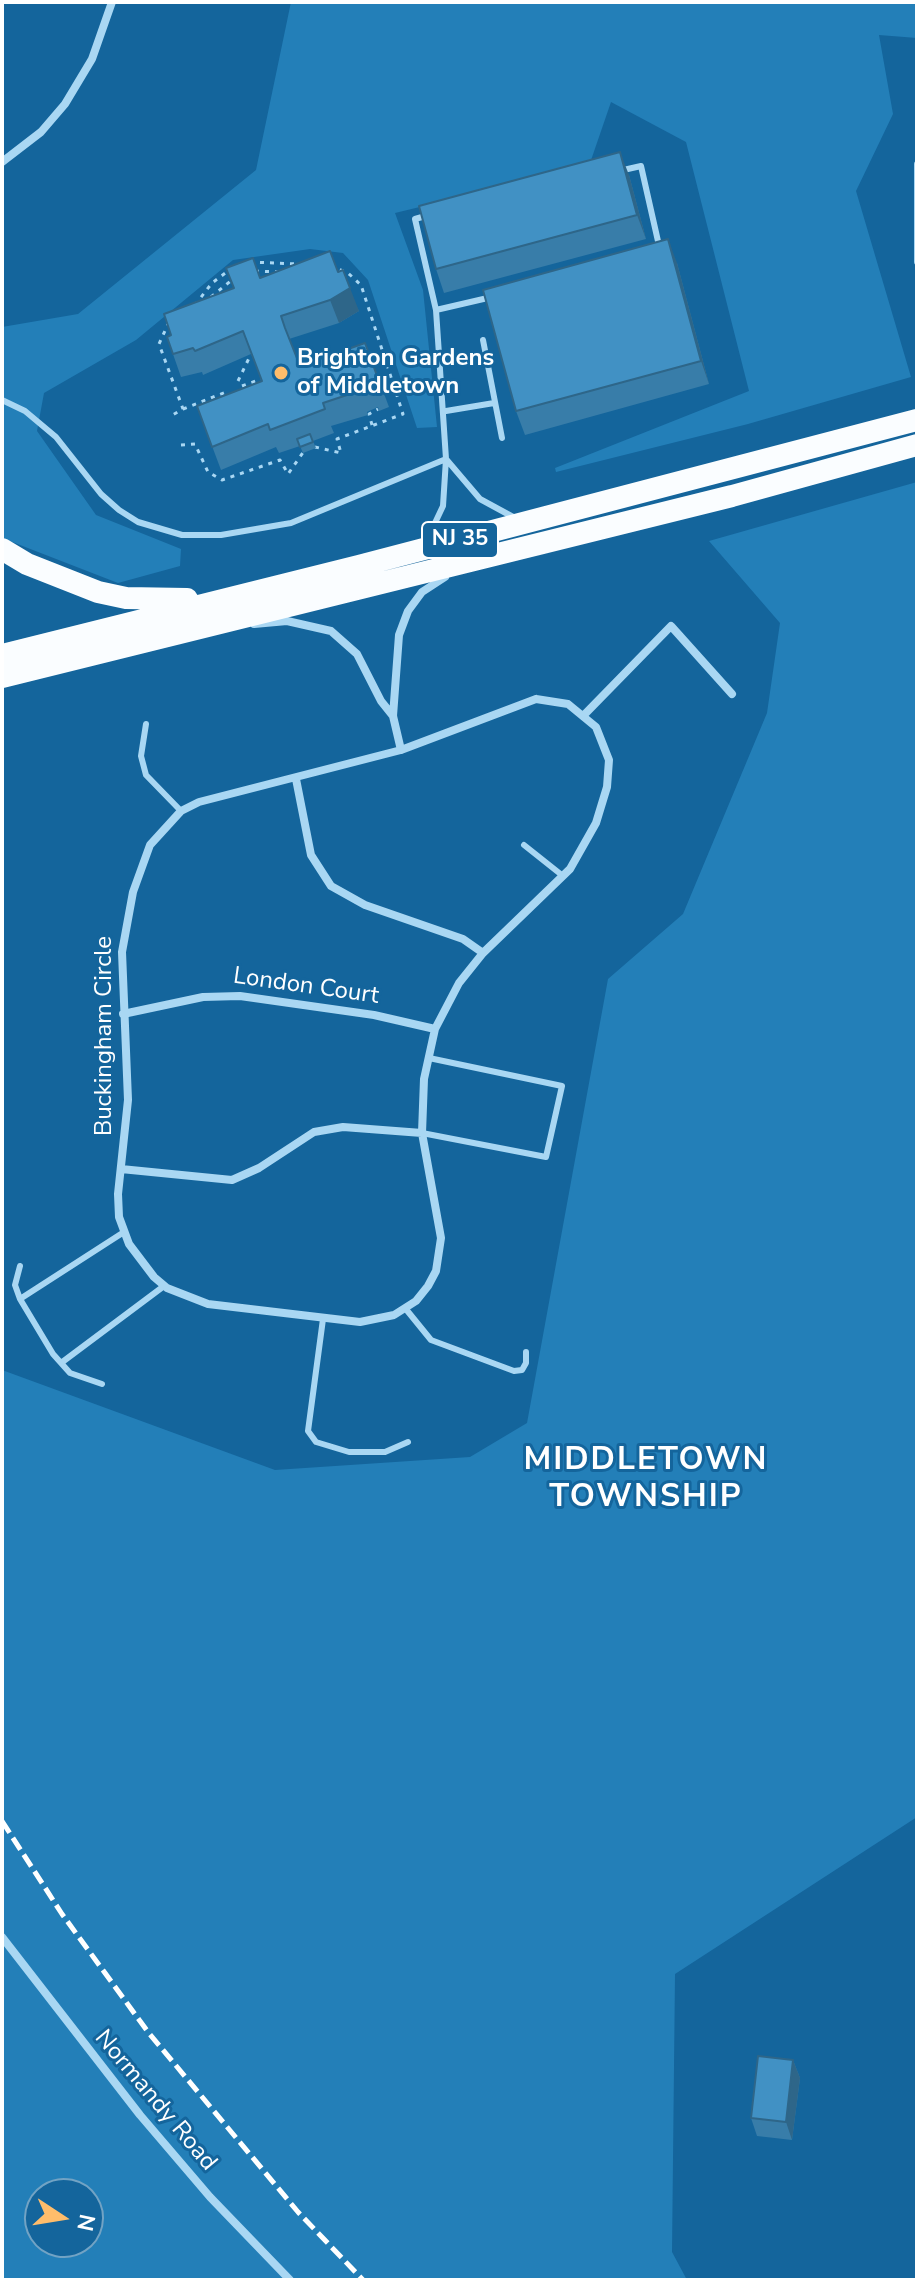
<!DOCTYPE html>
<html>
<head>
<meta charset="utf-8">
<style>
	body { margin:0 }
	#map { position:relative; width:919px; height:2282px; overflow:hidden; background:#14659c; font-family:"Nunito Sans",sans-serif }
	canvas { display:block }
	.frame { position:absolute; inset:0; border:4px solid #fff; pointer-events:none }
	.north { position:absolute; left:24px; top:2178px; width:80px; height:80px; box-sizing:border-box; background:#14659c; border:2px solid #72a3c4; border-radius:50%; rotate:102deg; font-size:22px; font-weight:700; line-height:32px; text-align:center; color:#fff }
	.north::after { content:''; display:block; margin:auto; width:28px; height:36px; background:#ffbd6b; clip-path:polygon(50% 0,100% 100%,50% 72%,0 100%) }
</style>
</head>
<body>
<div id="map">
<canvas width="919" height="2282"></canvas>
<div class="frame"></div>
<div class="north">N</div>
</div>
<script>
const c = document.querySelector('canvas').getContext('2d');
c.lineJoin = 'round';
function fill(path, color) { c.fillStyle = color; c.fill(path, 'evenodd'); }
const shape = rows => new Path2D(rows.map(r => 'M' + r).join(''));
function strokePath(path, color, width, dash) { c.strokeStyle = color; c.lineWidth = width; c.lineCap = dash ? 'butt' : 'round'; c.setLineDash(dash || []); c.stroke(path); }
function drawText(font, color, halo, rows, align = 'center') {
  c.font = font + ' "Nunito Sans",sans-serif'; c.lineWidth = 6; c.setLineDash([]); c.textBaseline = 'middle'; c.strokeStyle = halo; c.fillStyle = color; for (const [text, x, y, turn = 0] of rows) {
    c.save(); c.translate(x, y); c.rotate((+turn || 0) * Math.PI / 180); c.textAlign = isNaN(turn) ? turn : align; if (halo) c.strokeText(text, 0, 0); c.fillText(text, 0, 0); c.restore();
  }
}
fill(shape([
	[291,2,917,2,917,38,879,35,893,114,856,191,911,377,748,424,556,472,555,468,749,391,686,142,611,102,589,166,395,213,423,290,437,427,417,428,368,280,343,253,310,249,233,260,136,340,44,393,37,431,96,515,181,549,180,566,118,583,2,538,2,327,78,314,256,170],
	[917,482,917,1817,675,1974,672,2252,687,2280,2,2280,2,1370,275,1470,470,1457,527,1423,608,979,683,914,767,713,780,623,709,541],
	[40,2194,88,2194,88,2242,40,2242]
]), '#237fb8');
strokePath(shape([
	[250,262,298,264],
	[255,271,280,272],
	[211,297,233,279],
	[195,305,212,283,228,271],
	[169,322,159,344,183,409,169,417],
	[238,381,251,354],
	[242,386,261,379],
	[183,409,226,392],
	[372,425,369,414,378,409],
	[181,445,195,444,208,472,222,480,280,460,288,474,304,451],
	[315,447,341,453,337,439,403,414,361,285,348,273,333,267]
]), '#a9d7f3', 3, [4, 6]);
strokePath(shape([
	[917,164,917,262],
	[619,171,641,166,660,250],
	[436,310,492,297],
	[483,340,502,438],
	[2,400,25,411,56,437,101,494,119,510,138,522,182,535,221,535,291,523,446,459],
	[446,411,494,403],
	[446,459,480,499,515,518],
	[426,542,443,506,446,459,436,310,415,219,429,215],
	[146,724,141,756,146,775,181,811],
	[524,845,563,876],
	[422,1133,546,1157,562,1086,429,1058],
	[20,1299,15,1285,20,1266],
	[405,1308,431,1340,514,1371,522,1370,526,1363,526,1352],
	[323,1319,308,1431,316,1442,349,1452,385,1452,408,1442],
	[61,1363,164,1286],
	[102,1384,70,1373,53,1354,20,1299,124,1232]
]), '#a9d7f3', 6);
strokePath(shape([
	[2,162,41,132,65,104,92,59,112,2],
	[254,624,287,621,331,631,357,654,381,701,393,716],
	[536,699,568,704,596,727,609,760,607,787,596,823,570,869,483,953,459,983,435,1029,424,1079,422,1133,441,1238,436,1271,428,1286,416,1301,394,1315,360,1322,208,1304,167,1288,154,1277,129,1244,119,1217,118,1194,128,1100,122,952,133,892,150,845,181,811,199,802,401,750,536,699],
	[584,715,671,626,732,694],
	[401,750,393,716,399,635,408,611,422,592,445,577],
	[296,779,311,855,331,886,365,905,463,939,483,953],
	[123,1014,203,997,240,996,374,1015,435,1029],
	[121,1169,232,1180,259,1168,314,1132,343,1127,422,1133],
	[2,1937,140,2115,210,2197,290,2280]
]), '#a9d7f3', 8);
strokePath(shape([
	[2,549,27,564,98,592,126,598,187,599],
	[2,655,359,566,917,420],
	[2,677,732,496,917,445]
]), '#fafdff', 22);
strokePath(shape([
	[2,1821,62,1914,148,2032,298,2212,363,2280]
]), '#fff', 5, [14, 6]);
fill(shape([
	[629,175,646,239,444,293,436,269],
	[677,263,709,384,525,435,516,411],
	[338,272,359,311,339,323,289,339,300,366,365,343,389,407,379,411,378,407,367,412,368,415,331,426,334,433,313,441,316,448,303,453,300,446,279,453,276,447,221,470,197,406,262,381,251,354,203,375,202,372,181,377,167,337,171,335,260,278],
	[793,2060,800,2078,792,2140,757,2136,751,2118]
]), '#387da9');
fill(shape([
	[620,152,629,175,646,239,637,215],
	[668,239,677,263,709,384,701,361],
	[350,288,359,311,339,323,330,300],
	[793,2060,800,2078,792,2140,786,2122]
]), '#2e6689');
const building = shape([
	[620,152,637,215,436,269,419,206,620,152],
	[668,239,701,361,516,411,483,290,668,239],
	[330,251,338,272,343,270,350,288,330,300,281,316,285,328,300,366,365,343,380,384,371,387,369,384,358,388,359,391,323,403,325,409,291,422,270,430,268,424,212,447,197,406,262,381,243,331,195,351,193,348,173,354,167,337,171,335,164,314,234,288,226,268,253,258,260,278,330,251],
	[310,434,313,442,300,447,297,439,310,434],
	[758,2056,793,2060,786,2122,751,2118,758,2056]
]);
fill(building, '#4191c4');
strokePath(building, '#2e6689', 2);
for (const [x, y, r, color] of [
	[281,373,8,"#ffbd6b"]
]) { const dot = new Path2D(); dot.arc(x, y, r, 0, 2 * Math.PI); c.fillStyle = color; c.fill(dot); strokePath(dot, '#14659c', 3); }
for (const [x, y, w] of [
	[460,540,76]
]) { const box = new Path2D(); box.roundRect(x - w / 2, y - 18, w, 36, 6); c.fillStyle = '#14659c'; c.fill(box); strokePath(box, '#fff', 2); }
drawText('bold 22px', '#fff', null, [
	["NJ 35",460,540]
]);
drawText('bold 24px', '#fff', '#14659c', [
	["Brighton Gardens",297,359],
	["of Middletown",297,387]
], 'left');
drawText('24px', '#fff', '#14659c', [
	["London Court",306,987,8],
	["Buckingham Circle",105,1036,-90],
	["Normandy Road",155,2101,50]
]);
c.letterSpacing = '2px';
drawText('bold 32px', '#fff', '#14659c', [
	["MIDDLETOWN",646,1461],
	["TOWNSHIP",646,1498]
]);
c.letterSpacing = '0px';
</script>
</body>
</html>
